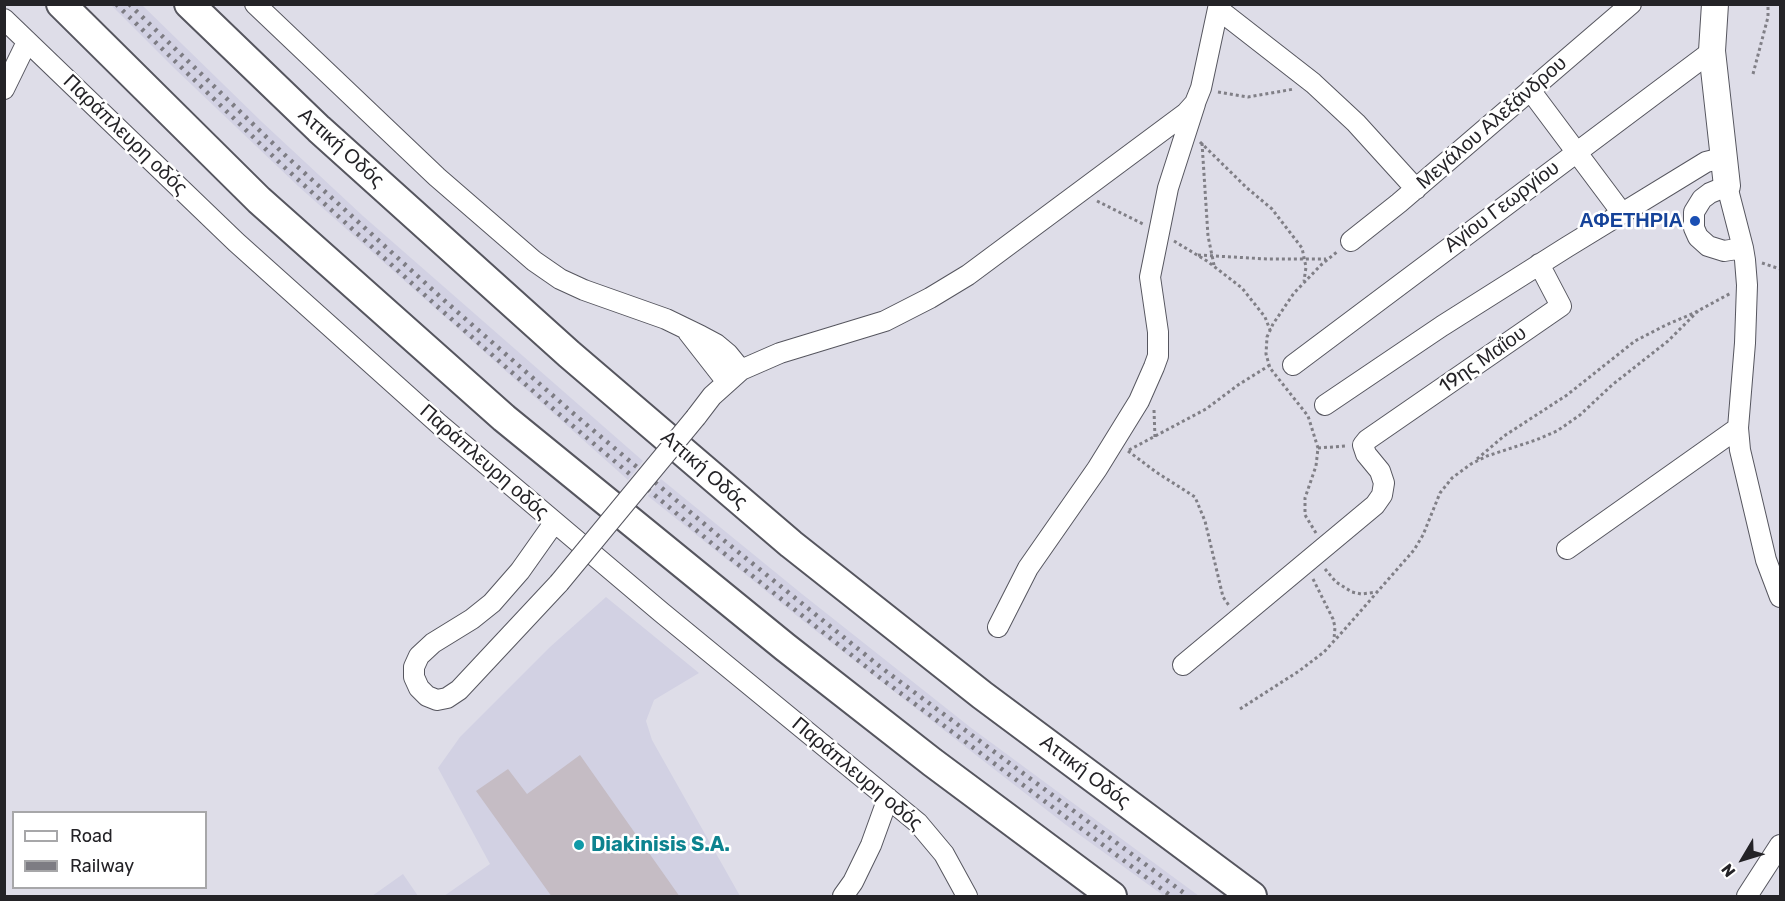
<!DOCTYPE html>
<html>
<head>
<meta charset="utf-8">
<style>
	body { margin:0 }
	#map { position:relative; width:1785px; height:901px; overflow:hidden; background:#dedde8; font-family:Rubik,sans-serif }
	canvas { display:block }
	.frame { position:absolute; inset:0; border:6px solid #242327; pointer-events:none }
	.legend { position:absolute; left:12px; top:811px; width:195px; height:78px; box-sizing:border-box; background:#fff; border:2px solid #a7a7a9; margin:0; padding:8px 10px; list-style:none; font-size:18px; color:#242327 }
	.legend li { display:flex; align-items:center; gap:12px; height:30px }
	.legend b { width:30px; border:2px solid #a7a7a9 }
	.north { position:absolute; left:1713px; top:829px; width:60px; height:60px; -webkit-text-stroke:4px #fff; paint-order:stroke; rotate:232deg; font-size:16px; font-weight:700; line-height:24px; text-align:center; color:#242327 }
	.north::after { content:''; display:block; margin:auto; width:21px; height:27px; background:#242327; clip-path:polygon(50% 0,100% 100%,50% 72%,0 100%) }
</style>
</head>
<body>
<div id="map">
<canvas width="1785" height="901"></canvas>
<div class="frame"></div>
<ul class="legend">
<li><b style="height:8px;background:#fff"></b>Road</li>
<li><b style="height:8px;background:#7d7c83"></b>Railway</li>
</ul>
<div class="north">N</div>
</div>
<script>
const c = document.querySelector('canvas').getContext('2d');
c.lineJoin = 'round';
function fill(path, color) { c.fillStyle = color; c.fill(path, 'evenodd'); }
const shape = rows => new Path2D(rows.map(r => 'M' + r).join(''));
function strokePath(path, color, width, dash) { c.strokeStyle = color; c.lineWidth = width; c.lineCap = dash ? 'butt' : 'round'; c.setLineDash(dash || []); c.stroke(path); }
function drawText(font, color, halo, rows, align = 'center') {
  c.font = font + ' Rubik,sans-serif'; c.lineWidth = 5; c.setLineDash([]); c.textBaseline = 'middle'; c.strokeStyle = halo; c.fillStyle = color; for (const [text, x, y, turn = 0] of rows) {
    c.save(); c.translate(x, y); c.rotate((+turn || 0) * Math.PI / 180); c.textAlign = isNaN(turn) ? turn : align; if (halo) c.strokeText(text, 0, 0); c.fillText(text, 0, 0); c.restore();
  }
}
fill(shape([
	[111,5,142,5,262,122,363,216,643,461,628,480,298,186,173,67],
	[661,479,802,594,970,727,1199,896,1164,896,1066,825,802,620,648,496],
	[606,597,699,673,654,700,646,721,652,740,740,896,444,896,490,864,438,768,460,737,550,647],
	[403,874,418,896,372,896]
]), '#d2d1e3');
fill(shape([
	[580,755,680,897,552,897,476,791,508,769,527,794]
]), '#c5bcc4');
const minor = shape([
	[255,4,437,177,534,261,560,279,584,290,666,319,701,336,716,344,728,354,741,370],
	[1218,9,1313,83,1356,123,1416,189],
	[4,19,236,242,440,425,661,612,918,823,944,854,967,896],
	[4,89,27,42],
	[1530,90,1622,213],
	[1351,241,1399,203,1631,4],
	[1743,248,1724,251,1708,246,1698,237,1694,228,1694,212,1702,199,1710,193,1727,186,1743,248,1745,260,1747,285,1745,343,1738,428,1740,450,1766,560,1780,597],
	[688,332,727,382],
	[1293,365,1712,51],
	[1325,405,1442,326,1567,247,1706,162,1722,158],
	[696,417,712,396,741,370,780,353,885,321,930,298,968,275,1186,113,1195,103,1201,88,1219,4],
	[554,523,520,571,492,603,472,619,433,643,419,656,414,667,414,677,419,688,427,696,437,700,447,698,459,690,559,583],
	[1567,549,1738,428],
	[998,627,1028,568,1097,469,1139,401,1154,367,1158,356,1158,332,1150,277,1168,188,1195,104],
	[1183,665,1375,505,1382,495,1384,483,1380,471,1366,454,1363,445,1367,440,1561,306,1539,264],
	[843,896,853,882,871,845,888,798],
	[1747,896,1780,845]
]);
const major = shape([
	[1715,4,1712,51,1727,186]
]);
const highway = shape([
	[61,4,259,200,504,418,785,647,932,762,1112,896],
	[189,4,319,129,569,354,791,544,982,695,1252,896]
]);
strokePath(minor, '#56565f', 22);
strokePath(major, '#56565f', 28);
strokePath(highway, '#56565f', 32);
strokePath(shape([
	[1753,74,1768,17,1768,4],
	[1218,92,1248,97,1294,89],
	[1200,142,1247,188,1272,209,1302,248,1306,267,1304,281],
	[1202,143,1208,236,1214,265],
	[1097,201,1145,225],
	[1174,241,1207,261,1242,288,1265,317,1270,330],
	[1198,255,1267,259,1326,259],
	[1762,263,1780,269],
	[1154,410,1155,438],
	[1318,448,1346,446],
	[1129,450,1206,409,1238,385,1270,365],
	[1128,451,1156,472,1195,497,1205,521,1223,597,1230,607],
	[1477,459,1504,436,1567,395,1635,341,1666,325,1694,313,1731,293],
	[1316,533,1305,515,1305,498,1316,466,1318,448,1308,416,1270,368,1266,354,1267,337,1273,324,1294,293,1321,265,1338,251],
	[1325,569,1336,582,1352,592,1361,594,1378,592],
	[1313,579,1333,619,1335,627,1334,639],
	[1240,709,1299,671,1324,652,1344,630,1414,550,1423,535,1440,493,1452,478,1471,464,1487,456,1536,440,1557,431,1580,415,1612,385,1668,341,1699,310]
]), '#807f86', 3, [3, 3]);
strokePath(minor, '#fff', 20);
strokePath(major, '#fff', 26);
strokePath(highway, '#fff', 28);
strokePath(shape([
	[116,4,282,165,439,308,567,421,715,546,879,677,1171,896],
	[129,4,287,157,445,301,574,414,721,538,883,669,1188,896]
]), '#7d7c83', 4.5, [3, 6]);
const minorBridge = shape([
	[559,583,696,417]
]);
strokePath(minorBridge, '#56565f', 22, []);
strokePath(minorBridge, '#fff', 20);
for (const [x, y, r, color] of [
	[1695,221,6,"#1a4fb4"],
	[579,845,6,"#0f9aa8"]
]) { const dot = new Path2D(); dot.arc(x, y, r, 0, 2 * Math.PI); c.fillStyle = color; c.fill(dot); strokePath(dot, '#fff', 2); }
drawText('20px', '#242327', '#fff', [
	["Μεγάλου Αλεξάνδρου",1492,123,-41],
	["Παράπλευρη οδός",125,135,44],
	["Αττική Οδός",341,148,42],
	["Αγίου Γεωργίου",1502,207,-37],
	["19ης Μαΐου",1483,360,-35],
	["Παράπλευρη οδός",484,462,41],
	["Αττική Οδός",704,470,41],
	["Αττική Οδός",1085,772,37],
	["Παράπλευρη οδός",857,774,40]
]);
drawText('bold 20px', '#164399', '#fff', [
	["ΑΦΕΤΗΡΙΑ",1683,221]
], 'right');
drawText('bold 20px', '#0d838f', '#fff', [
	["Diakinisis S.A.",591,845]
], 'left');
</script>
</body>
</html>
